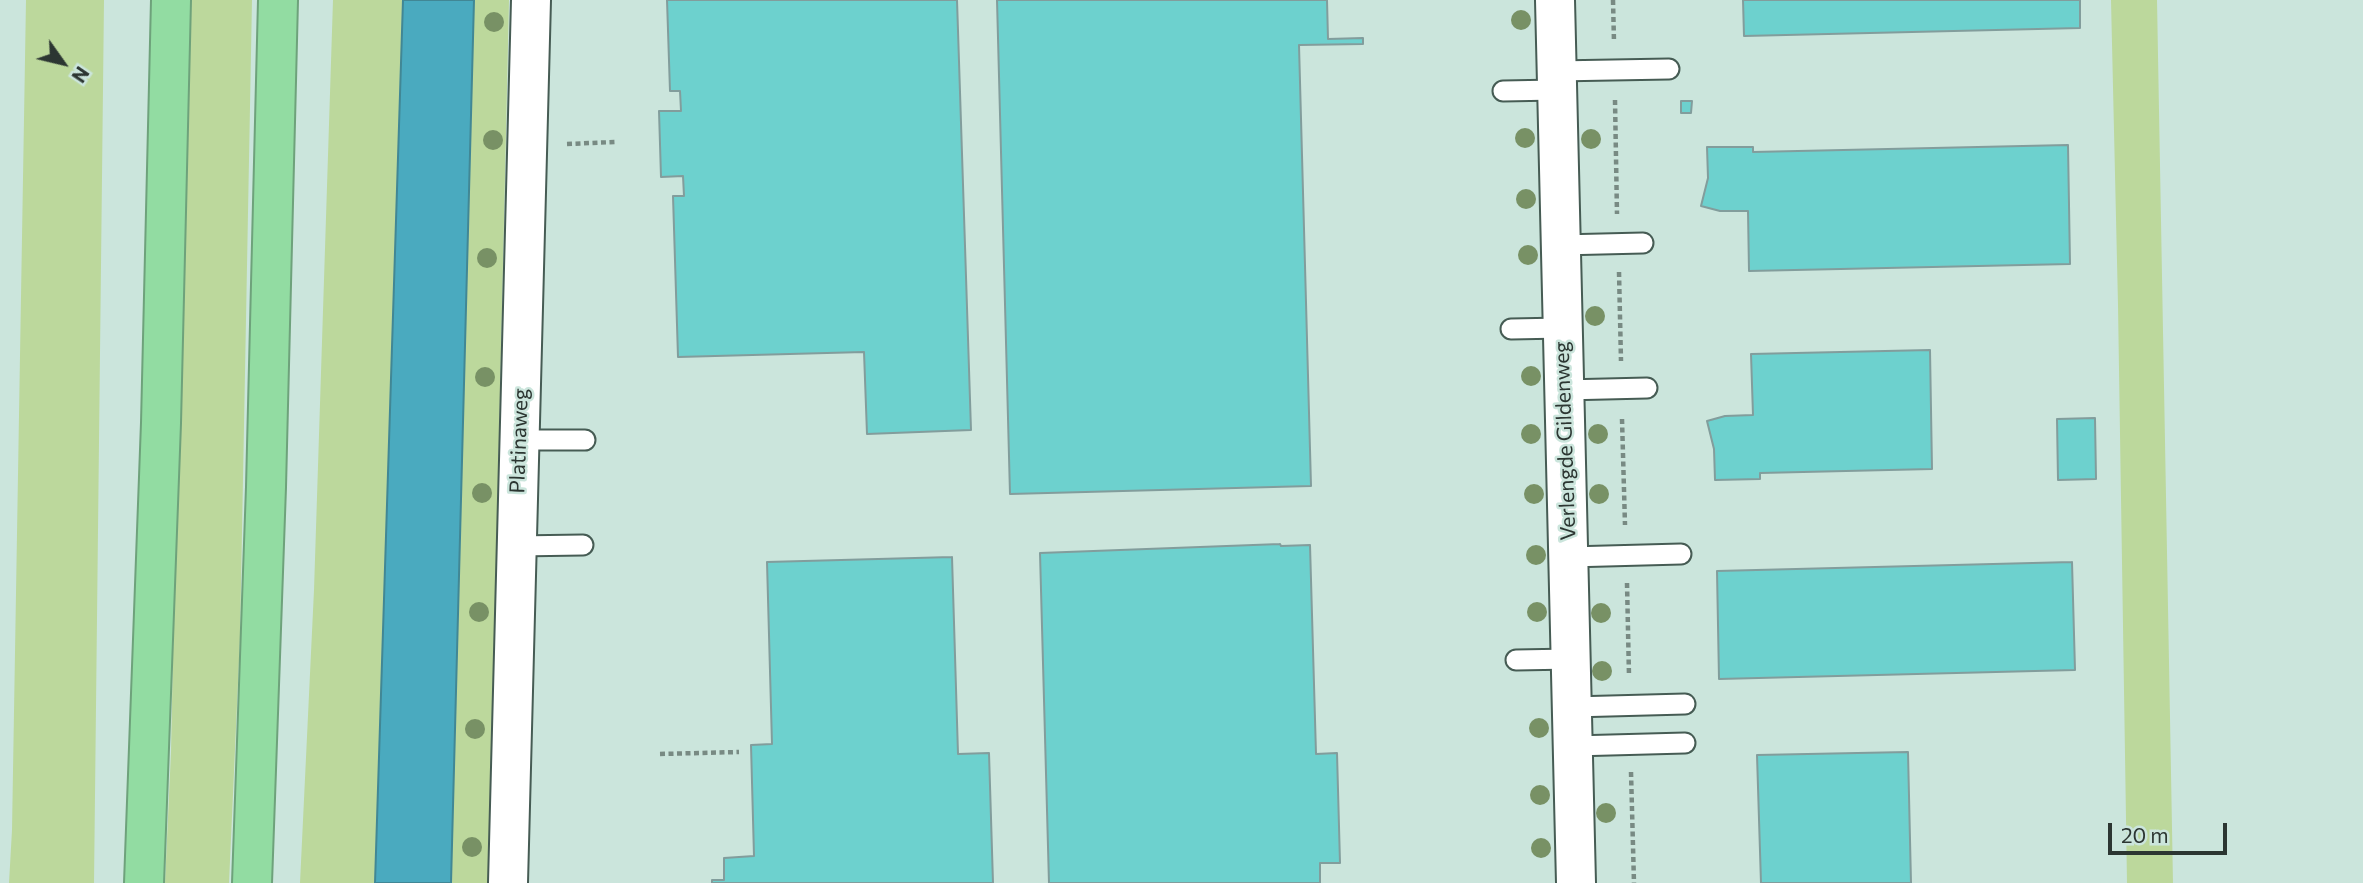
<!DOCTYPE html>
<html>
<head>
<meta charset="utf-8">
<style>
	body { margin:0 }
	#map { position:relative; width:2363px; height:883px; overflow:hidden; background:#cbe5dc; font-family:Commissioner,sans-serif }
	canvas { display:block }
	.north { position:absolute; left:28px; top:28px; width:70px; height:70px; -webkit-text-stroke:5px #cbe5dc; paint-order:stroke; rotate:124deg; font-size:19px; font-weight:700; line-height:28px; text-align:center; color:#2c3632 }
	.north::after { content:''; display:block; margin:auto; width:24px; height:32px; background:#2c3632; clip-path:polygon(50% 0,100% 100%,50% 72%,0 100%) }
	.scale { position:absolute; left:2108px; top:823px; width:119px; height:32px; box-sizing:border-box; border:4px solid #2c3632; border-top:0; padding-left:9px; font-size:21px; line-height:24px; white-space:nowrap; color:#2c3632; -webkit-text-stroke:5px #cbe5dc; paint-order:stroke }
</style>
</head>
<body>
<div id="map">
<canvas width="2363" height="883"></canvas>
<div class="north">N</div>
<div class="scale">20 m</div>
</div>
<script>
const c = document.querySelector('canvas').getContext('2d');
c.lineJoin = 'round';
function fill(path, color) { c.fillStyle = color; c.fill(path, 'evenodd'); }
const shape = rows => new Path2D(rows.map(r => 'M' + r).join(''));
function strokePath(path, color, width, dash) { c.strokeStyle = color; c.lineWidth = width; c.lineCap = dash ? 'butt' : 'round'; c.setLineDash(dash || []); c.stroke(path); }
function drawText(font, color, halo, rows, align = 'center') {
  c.font = font + ' Commissioner,sans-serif'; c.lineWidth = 5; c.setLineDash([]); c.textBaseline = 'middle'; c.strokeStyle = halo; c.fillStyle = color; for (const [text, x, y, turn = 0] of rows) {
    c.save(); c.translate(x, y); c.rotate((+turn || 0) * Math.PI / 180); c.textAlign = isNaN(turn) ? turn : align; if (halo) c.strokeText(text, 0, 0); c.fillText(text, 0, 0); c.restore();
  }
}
fill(shape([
	[26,0,104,0,94,883,9,883,12,830],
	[186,0,252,0,240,638,229,883,165,883,171,752],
	[333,0,403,0,375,883,300,883,314,590],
	[474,0,509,0,489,883,451,883],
	[2111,0,2157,0,2173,883,2127,883,2118,305]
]), '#bcd89c');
const water = shape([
	[403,0,474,0,451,883,375,883,403,0]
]);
fill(water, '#4aaabf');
strokePath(water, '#418795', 2);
const building = shape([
	[667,0,957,0,971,430,867,434,864,352,678,357,673,196,684,196,683,176,661,177,659,111,681,111,680,91,670,91,667,0],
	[997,0,1327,0,1328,39,1363,38,1363,44,1299,45,1311,486,1010,494,997,0],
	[1743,0,2080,0,2080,28,1744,36,1743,0],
	[1681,101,1692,101,1691,113,1681,113,1681,101],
	[2068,145,2070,264,1749,271,1748,211,1720,211,1701,206,1708,178,1707,147,1753,147,1753,152,2068,145],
	[1930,350,1932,469,1760,473,1760,479,1715,480,1714,449,1707,421,1725,416,1753,415,1751,354,1930,350],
	[2095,418,2096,479,2058,480,2057,419,2095,418],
	[1280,544,1281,546,1310,545,1316,754,1337,753,1340,863,1320,863,1320,883,1049,883,1040,553,1280,544],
	[952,557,958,754,989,753,993,883,712,883,712,880,724,880,724,858,754,856,751,745,772,744,767,562,952,557],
	[2072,562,2075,670,1719,679,1717,571,2072,562],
	[1908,752,1911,883,1761,883,1757,755,1908,752]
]);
fill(building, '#6dd1ce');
strokePath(building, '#829d9c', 2);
const service = shape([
	[1556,71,1669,69],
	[1503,91,1556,90],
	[1560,245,1643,243],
	[1511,329,1562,328],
	[1564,390,1647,388],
	[519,440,585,440],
	[516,546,583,545],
	[1569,557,1681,554],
	[1516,660,1571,659],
	[1572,707,1685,704],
	[1573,746,1685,743]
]);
const minor = shape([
	[1555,0,1576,883],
	[508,883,531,0]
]);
const motorway = shape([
	[144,883,161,423,171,0],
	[252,883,266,487,278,0]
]);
strokePath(service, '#465c54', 23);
strokePath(minor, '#465c54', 42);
strokePath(motorway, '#6ea27b', 42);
strokePath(shape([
	[1613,0,1614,42],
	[1615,100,1617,214],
	[567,144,615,142],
	[1619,272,1621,361],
	[1622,419,1625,525],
	[1627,583,1629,676],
	[660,754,739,752],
	[1631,772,1634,883]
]), '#788a83', 4.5, [5, 3.5]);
strokePath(service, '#fff', 19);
strokePath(minor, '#fff', 38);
strokePath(motorway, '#92dca2', 38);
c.fillStyle = '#789165';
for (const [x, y] of [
	[1521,20],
	[494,22],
	[1525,138],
	[1591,139],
	[493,140],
	[1526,199],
	[1528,255],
	[487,258],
	[1595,316],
	[1531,376],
	[485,377],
	[1531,434],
	[1598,434],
	[482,493],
	[1534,494],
	[1599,494],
	[1536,555],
	[479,612],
	[1537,612],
	[1601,613],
	[1602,671],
	[1539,728],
	[475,729],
	[1540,795],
	[1606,813],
	[472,847],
	[1541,848]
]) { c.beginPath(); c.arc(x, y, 10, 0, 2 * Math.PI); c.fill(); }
drawText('21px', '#2c3632', '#cbe5dc', [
	["Platinaweg",519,441,-88],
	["Verlengde Gildenweg",1565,441,-92]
]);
</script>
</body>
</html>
